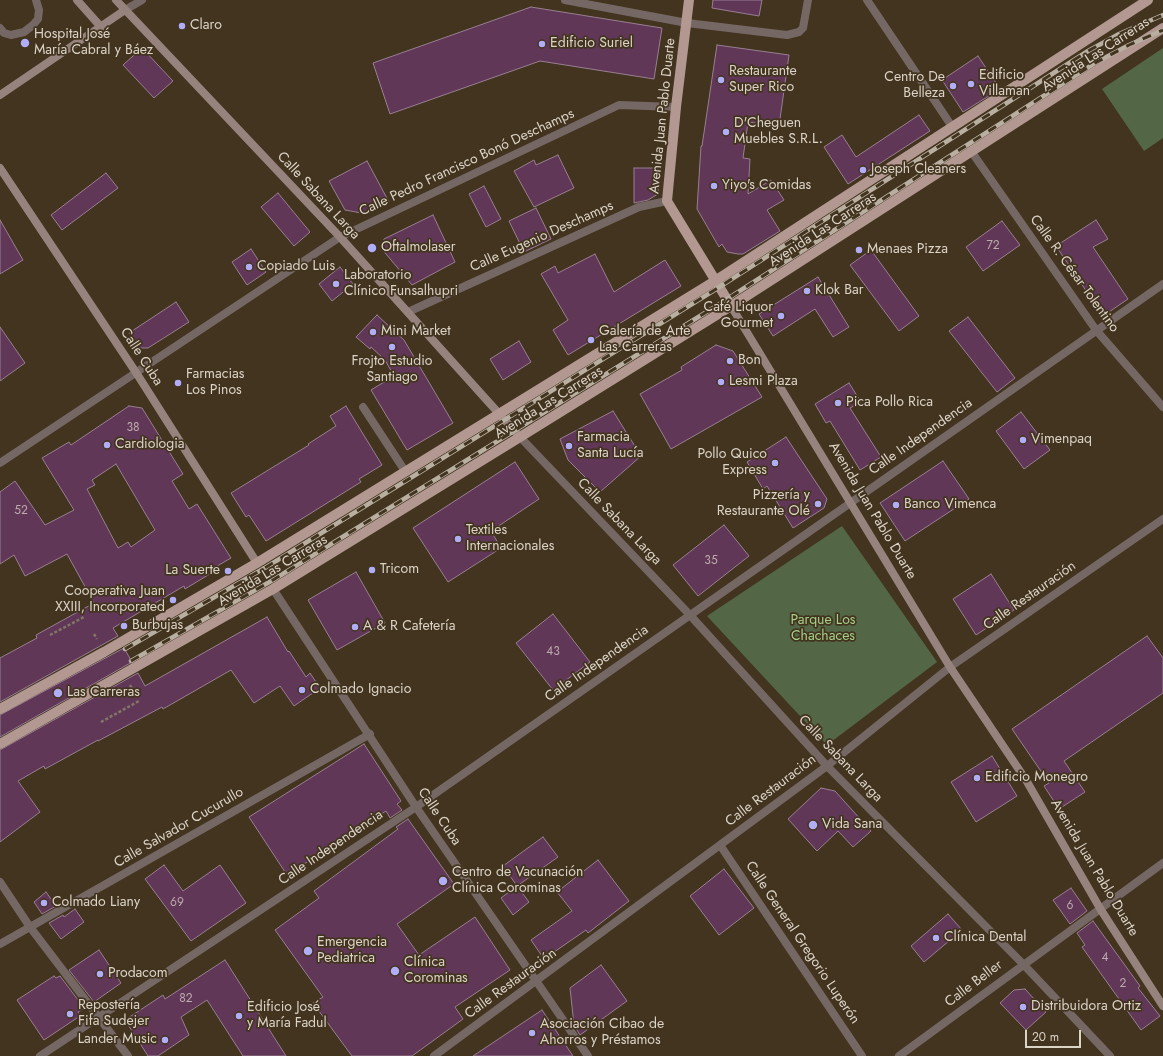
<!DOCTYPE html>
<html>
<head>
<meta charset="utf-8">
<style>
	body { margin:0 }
	#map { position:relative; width:1163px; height:1056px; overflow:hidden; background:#42341f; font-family:Jost,sans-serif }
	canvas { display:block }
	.scale { position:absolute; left:1025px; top:1030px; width:56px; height:18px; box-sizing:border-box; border:2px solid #dcd3c7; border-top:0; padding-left:5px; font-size:12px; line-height:14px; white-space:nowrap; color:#dcd3c7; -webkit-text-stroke:3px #42341f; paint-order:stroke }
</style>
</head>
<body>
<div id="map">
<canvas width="1163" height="1056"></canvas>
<div class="scale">20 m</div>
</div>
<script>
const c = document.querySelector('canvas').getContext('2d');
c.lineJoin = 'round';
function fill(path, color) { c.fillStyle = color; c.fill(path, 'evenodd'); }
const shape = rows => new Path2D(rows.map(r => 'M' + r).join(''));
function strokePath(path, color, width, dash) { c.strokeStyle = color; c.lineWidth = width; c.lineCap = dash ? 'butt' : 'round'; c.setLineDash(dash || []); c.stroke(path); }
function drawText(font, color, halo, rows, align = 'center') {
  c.font = font + ' Jost,sans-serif'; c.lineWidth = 3.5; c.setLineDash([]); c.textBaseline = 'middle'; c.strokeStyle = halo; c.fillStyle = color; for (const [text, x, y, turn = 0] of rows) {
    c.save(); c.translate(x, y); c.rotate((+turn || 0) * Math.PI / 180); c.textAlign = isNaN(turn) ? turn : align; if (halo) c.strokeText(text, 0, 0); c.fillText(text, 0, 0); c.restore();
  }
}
fill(shape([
	[1163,48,1163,138,1144,151,1102,89],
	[842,526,937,662,827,745,707,616]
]), '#536746');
const building = shape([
	[713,0,762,0,759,16,712,8,713,0],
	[531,7,662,28,654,79,540,61,390,114,373,63,531,7],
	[717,45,789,55,779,126,748,122,743,158,750,159,748,194,771,180,784,200,767,210,780,231,743,254,738,254,727,252,722,244,719,247,697,209,701,146,702,146,717,45],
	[142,48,173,81,154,98,123,65,142,48],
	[978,56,1000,89,963,112,942,80,978,56],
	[919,115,930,131,848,184,824,147,842,135,856,157,919,115],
	[558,155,574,188,534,207,514,171,534,160,536,165,558,155],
	[367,161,389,202,367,214,345,210,329,181,367,161],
	[634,168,658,168,658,194,648,200,634,203,634,168],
	[106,173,118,188,62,230,51,215,106,173],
	[484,186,501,219,486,227,469,194,484,186],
	[278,193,310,232,294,246,261,207,278,193],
	[536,208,551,239,524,252,509,221,536,208],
	[433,215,455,262,412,285,381,248,384,239,433,215],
	[0,220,23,260,0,274,0,220],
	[1096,220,1108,239,1093,247,1128,299,1103,316,1056,246,1096,220],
	[1002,221,1020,245,983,271,966,247,1002,221],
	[251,249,266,272,247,285,232,262,251,249],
	[871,250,919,316,899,331,850,265,871,250],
	[595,254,614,292,665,260,681,286,568,355,553,330,568,320,541,274,555,266,558,273,595,254],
	[340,267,353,284,332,301,319,284,340,267],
	[818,277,849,327,833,337,815,309,773,336,759,314,818,277],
	[176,302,189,322,148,348,139,348,129,333,176,302],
	[377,315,404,340,453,423,407,450,371,390,394,376,385,360,371,347,370,349,356,337,377,315],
	[968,317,1015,378,997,392,949,331,968,317],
	[0,327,25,363,0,381,0,327],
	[519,341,531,362,503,380,490,359,519,341],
	[716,345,733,351,762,397,671,449,640,394,682,370,681,367,716,345],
	[849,383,861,402,850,408,881,457,860,470,830,421,826,423,815,404,849,383],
	[129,406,142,408,183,474,172,481,189,509,197,504,231,558,212,569,213,572,185,589,184,586,113,628,118,636,0,702,0,658,37,638,36,635,94,603,67,554,25,576,14,555,0,564,0,492,15,481,45,525,74,510,42,458,69,442,71,445,129,406],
	[116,464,155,530,131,547,128,542,118,548,87,489,95,485,92,480,116,464],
	[346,406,382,465,359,479,361,482,266,541,249,515,246,517,231,493,309,445,308,444,336,426,330,416,346,406],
	[613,411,641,456,600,492,568,460,560,439,613,411],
	[1021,412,1050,450,1024,469,996,431,1021,412],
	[786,437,827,499,824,508,793,528,767,486,763,489,747,462,786,437],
	[943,461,969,499,905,541,880,503,943,461],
	[515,462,539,499,491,531,501,548,448,582,413,528,515,462],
	[724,525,749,556,698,596,673,565,724,525],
	[356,572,385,623,337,650,308,600,356,572],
	[991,574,1014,610,976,635,953,599,991,574],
	[553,614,590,662,553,690,516,643,553,614],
	[267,617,288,652,289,651,306,677,310,673,320,688,294,706,280,686,254,703,231,670,163,709,162,707,98,741,98,740,45,769,44,766,18,781,40,812,0,842,0,750,138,673,145,686,267,617],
	[1147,636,1163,658,1163,693,1064,761,1085,792,1059,809,1044,786,1049,783,1012,729,1147,636],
	[124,648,132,662,0,737,0,715,124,648],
	[364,744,401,801,397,804,402,810,390,818,386,811,287,875,249,817,364,744],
	[992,756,1017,796,976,822,951,782,992,756],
	[821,788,835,791,871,831,853,847,838,831,817,851,788,819,821,788],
	[408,819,454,884,397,924,419,955,475,917,510,970,455,1007,463,1019,412,1056,352,1056,313,1003,323,997,275,930,319,898,314,891,398,829,396,827,408,819],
	[543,837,558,857,517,886,503,866,543,837],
	[598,860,629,901,588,933,586,930,544,959,531,940,572,911,557,892,598,860],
	[164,865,183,891,220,865,246,903,191,941,145,879,164,865],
	[724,869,754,908,719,935,690,896,724,869],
	[517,886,529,902,513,915,501,898,517,886],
	[1071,888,1087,911,1070,924,1053,900,1071,888],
	[46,892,56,906,42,914,34,902,46,892],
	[75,909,84,922,61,939,49,923,63,915,64,917,75,909],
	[948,914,962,930,924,962,911,946,948,914],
	[1093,921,1140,986,1138,988,1160,1016,1141,1030,1082,947,1085,945,1077,933,1093,921],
	[99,950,121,983,94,1002,69,970,99,950],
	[225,960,286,1056,243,1056,207,1000,181,1017,189,1035,158,1056,148,1056,125,1020,163,995,165,999,225,960],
	[601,965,627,1001,580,1035,574,1025,570,988,601,965],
	[54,976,56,978,60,976,84,1008,78,1012,80,1016,44,1040,17,1000,54,976],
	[1025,989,1046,1012,1026,1030,1000,1003,1014,990,1025,989],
	[542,1010,573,1056,473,1056,542,1010]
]);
fill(building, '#613758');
strokePath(building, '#987f91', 1);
strokePath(shape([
	[94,634,97,639],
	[50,635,84,617],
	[130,685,134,692],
	[101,722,139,701]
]), '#827765', 2.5, [3, 2]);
strokePath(shape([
	[565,0,687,23,787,35,799,32,803,28,808,0],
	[0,28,4,33,11,35,24,32,33,25,38,19,39,10,36,0],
	[363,407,405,471]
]), '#756864', 8);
strokePath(shape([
	[867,0,953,128],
	[125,10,142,0],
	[971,151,1096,330,1163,407],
	[408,312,639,207,667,201],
	[520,437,689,614,827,766,1023,964,1110,1056],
	[0,463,340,237,619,105,676,107],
	[273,589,416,807,588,1056],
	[720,845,862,1056],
	[0,882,30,927,128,1056],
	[0,944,370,734],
	[40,1056,416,807,1163,284],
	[434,1056,827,766,950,667,1163,519],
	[899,1056,1163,863]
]), '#756864', 8);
strokePath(shape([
	[77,0,101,27],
	[116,0,340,237,520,437],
	[0,95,125,10],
	[0,168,137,374,257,563],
	[731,306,950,667,1026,780,1101,910,1163,1006]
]), '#97837d', 8);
strokePath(shape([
	[689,0,676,107,667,201,731,306],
	[0,709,104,652,257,563,499,414,715,281,1148,0],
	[0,744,273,589,520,437,731,306,1163,28]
]), '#b29890', 10);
const rail = shape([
	[125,649,268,566,713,291,1088,51,1119,34,1163,15],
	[131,661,273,580,721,303,1095,63,1129,45,1163,30]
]);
strokePath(rail, '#b9afa1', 4.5);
strokePath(rail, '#42341f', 3, [9]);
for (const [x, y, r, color] of [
	[182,26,4,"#b2adf9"],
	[25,43,5,"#b2adf9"],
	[542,44,4,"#b2adf9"],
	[721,80,4,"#b2adf9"],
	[971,84,4,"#b2adf9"],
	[953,86,4,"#b2adf9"],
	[726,132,4,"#b2adf9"],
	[863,170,4,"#b2adf9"],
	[714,186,4,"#b2adf9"],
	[372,248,5,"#b2adf9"],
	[859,250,4,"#b2adf9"],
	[249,267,4,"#b2adf9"],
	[336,284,4,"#b2adf9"],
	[807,291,4,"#b2adf9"],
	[781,316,4,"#b2adf9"],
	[373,332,4,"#b2adf9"],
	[591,340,4,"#b2adf9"],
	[392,347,4,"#b2adf9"],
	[730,361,4,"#b2adf9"],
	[721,382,4,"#b2adf9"],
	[178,383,4,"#b2adf9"],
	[838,403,4,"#b2adf9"],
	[1023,440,4,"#b2adf9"],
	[107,445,4,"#b2adf9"],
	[569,446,4,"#b2adf9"],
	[775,463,4,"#b2adf9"],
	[818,504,4,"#b2adf9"],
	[896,505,4,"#b2adf9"],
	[458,539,4,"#b2adf9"],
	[372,570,4,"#b2adf9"],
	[228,571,4,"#b2adf9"],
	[173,600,4,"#b2adf9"],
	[124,626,4,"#b2adf9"],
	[355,627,4,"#b2adf9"],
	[302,690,4,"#b2adf9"],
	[58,693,5,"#b2adf9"],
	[977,778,4,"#b2adf9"],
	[813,825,5,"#b2adf9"],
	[443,881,5,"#b2adf9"],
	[44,903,4,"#b2adf9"],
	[936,938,4,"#b2adf9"],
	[308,951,5,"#b2adf9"],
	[395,971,5,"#b2adf9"],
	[100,974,4,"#b2adf9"],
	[1023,1007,4,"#b2adf9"],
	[70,1014,4,"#b2adf9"],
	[239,1016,4,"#b2adf9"],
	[532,1033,4,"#b2adf9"],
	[165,1040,4,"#b2adf9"]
]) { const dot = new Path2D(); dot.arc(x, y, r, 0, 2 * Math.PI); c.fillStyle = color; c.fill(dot); strokePath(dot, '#42341f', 1.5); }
drawText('12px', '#bdacab', null, [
	["72",993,246],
	["38",133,428],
	["52",21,511],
	["35",711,561],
	["43",553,652],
	["69",177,903],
	["6",1070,906],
	["4",1105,958],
	["2",1123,984],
	["82",186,999]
]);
drawText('14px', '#dcd3c7', '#42341f', [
	["Claro",190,26],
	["Hospital José",34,35],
	["María Cabral y Báez",34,51],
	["Edificio Suriel",550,44],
	["Restaurante",729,72],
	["Super Rico",729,88],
	["Edificio",979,76],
	["Villaman",979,92],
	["Centro De",945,78,"right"],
	["Belleza",945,94,"right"],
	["D'Cheguen",734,124],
	["Muebles S.R.L.",734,140],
	["Joseph Cleaners",871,170],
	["Yiyo's Comidas",722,186],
	["Oftalmolaser",381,248],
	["Menaes Pizza",867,250],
	["Copiado Luis",257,267],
	["Laboratorio",344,276],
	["Clínico Funsalhupri",344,292],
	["Klok Bar",815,291],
	["Café Liquor",773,308,"right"],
	["Gourmet",773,324,"right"],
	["Mini Market",381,332],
	["Galería de Arte",599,332],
	["Las Carreras",599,348],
	["Bon",738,361],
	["Frojto Estudio",392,362,"center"],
	["Santiago",392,378,"center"],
	["Farmacias",186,375],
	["Los Pinos",186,391],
	["Lesmi Plaza",729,382],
	["Pica Pollo Rica",846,403],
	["Farmacia",577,438],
	["Santa Lucía",577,454],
	["Vimenpaq",1031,440],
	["Cardiologia",115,445],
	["Pollo Quico",767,455,"right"],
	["Express",767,471,"right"],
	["Pizzería y",810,496,"right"],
	["Restaurante Olé",810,512,"right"],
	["Banco Vimenca",904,505],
	["Textiles",466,531],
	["Internacionales",466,547],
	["Tricom",380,570],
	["La Suerte",220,571,"right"],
	["Cooperativa Juan",165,592,"right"],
	["XXIII, Incorporated",165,608,"right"],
	["Burbujas",132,626],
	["A & R Cafetería",363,627],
	["Colmado Ignacio",310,690],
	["Las Carreras",67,693],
	["Edificio Monegro",985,778],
	["Vida Sana",822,825],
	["Centro de Vacunación",452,873],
	["Clínica Corominas",452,889],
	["Colmado Liany",52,903],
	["Clínica Dental",944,938],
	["Emergencia",317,943],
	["Pediatrica",317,959],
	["Clínica",404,963],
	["Corominas",404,979],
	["Prodacom",108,974],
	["Repostería",78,1006],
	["Fifa Sudejer",78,1022],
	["Distribuidora Ortiz",1031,1007],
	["Edificio José",247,1008],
	["y María Fadul",247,1024],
	["Asociación Cibao de",540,1025],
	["Ahorros y Préstamos",540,1041],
	["Lander Music",157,1040,"right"]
], 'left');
drawText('14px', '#dcd3c7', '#42341f', [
	["Avenida Las Carreras",1096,55,-33],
	["Avenida Juan Pablo Duarte",663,116,-84],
	["Calle Pedro Francisco Bonó Deschamps",467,163,-25],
	["Calle Sabana Larga",318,196,47],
	["Avenida Las Carreras",823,230,-33],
	["Calle Eugenio Deschamps",542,237,-24],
	["Calle R. César Tolentino",1074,274,54],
	["Calle Cuba",141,357,57],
	["Avenida Las Carreras",549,403,-32],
	["Calle Independencia",921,437,-35],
	["Avenida Juan Pablo Duarte",872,511,59],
	["Calle Sabana Larga",619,522,46],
	["Avenida Las Carreras",273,571,-31],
	["Calle Restauración",1030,596,-35],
	["Calle Independencia",597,664,-35],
	["Calle Sabana Larga",840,759,46],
	["Calle Restauración",771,791,-37],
	["Calle Cuba",439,817,56],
	["Calle Salvador Cucurullo",179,828,-30],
	["Calle Independencia",331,848,-34],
	["Avenida Juan Pablo Duarte",1094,868,59],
	["Calle General Gregorio Luperón",802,943,56],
	["Calle Restauración",511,984,-36],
	["Calle Beller",974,984,-37]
]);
drawText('14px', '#a6d18a', '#42341f', [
	["Parque Los",823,621],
	["Chachaces",823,637]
]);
</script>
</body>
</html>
